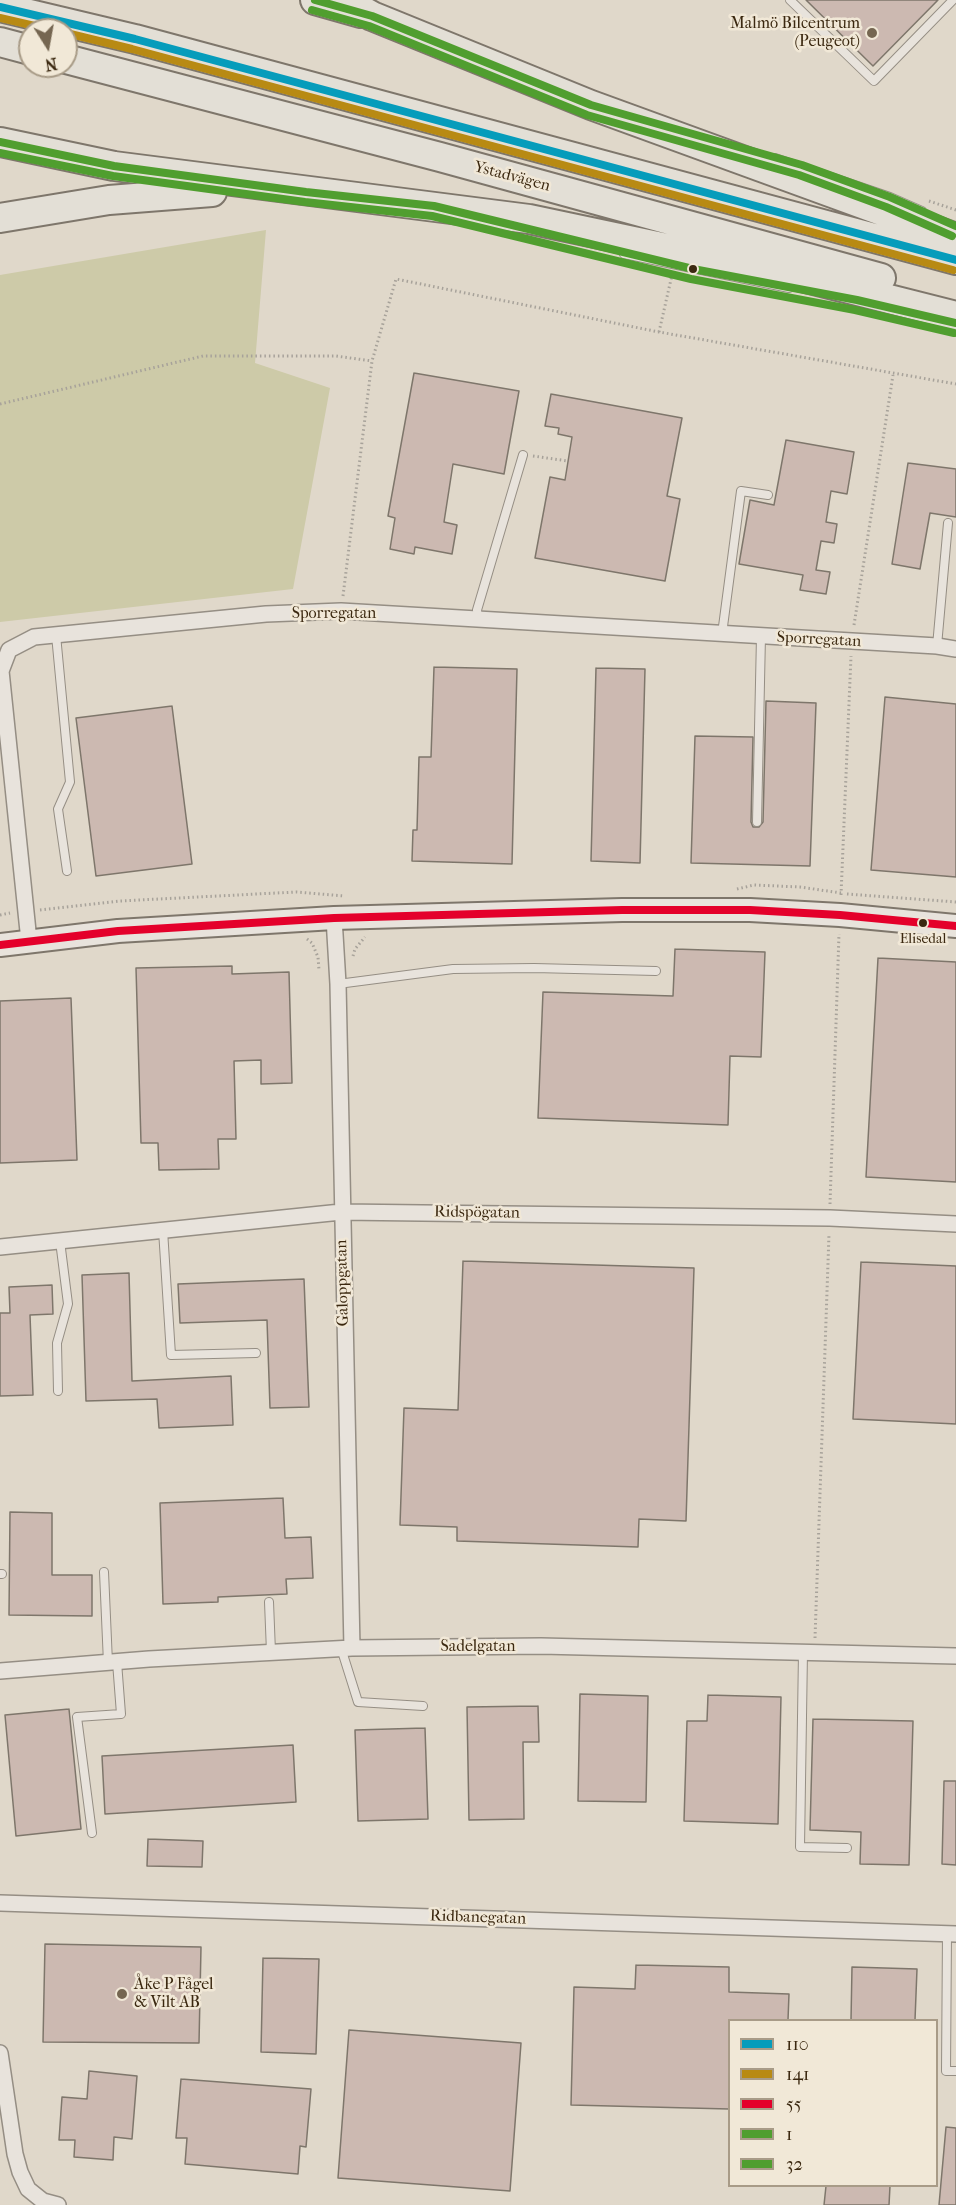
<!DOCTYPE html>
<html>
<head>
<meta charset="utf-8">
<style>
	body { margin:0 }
	#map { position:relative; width:956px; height:2205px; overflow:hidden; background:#e0d8ca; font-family:"IM FELL French Canon",serif }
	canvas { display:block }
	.legend { position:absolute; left:728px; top:2019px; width:210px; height:168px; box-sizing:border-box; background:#f1e8d7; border:2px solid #a89b87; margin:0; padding:8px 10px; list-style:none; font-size:18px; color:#3b2810 }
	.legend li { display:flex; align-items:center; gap:12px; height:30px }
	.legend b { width:30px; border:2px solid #a89b87 }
	.north { position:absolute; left:18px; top:18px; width:60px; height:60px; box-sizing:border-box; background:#f1e8d7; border:2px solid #a89b87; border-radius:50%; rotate:169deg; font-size:16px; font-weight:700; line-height:24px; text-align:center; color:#3b2810 }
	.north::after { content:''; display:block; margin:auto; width:21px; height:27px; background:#756651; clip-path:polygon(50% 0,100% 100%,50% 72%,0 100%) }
</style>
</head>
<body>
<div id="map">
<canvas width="956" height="2205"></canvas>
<ul class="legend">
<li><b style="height:8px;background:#069cbb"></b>110</li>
<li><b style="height:8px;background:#b88a13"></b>141</li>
<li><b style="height:8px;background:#e4002b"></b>55</li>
<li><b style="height:8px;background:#509e2f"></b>1</li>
<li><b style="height:8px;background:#509e2f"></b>32</li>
</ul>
<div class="north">N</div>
</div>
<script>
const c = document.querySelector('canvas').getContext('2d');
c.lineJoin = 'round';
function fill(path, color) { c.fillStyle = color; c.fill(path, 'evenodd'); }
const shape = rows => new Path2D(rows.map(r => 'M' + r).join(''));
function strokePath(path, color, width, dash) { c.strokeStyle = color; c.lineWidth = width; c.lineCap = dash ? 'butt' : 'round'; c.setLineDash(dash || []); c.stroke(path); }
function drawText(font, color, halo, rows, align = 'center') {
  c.font = font + ' "IM FELL French Canon",serif'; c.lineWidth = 5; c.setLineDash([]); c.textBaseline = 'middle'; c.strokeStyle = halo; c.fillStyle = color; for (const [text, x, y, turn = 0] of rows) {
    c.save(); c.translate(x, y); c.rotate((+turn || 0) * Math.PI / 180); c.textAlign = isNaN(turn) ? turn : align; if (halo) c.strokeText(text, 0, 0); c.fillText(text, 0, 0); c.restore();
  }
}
fill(shape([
	[266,230,255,363,330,388,293,589,0,622,0,275]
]), '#cdcaa8');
const building = shape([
	[806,0,938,0,873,66,806,0],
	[414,373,519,391,504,474,453,464,444,522,457,525,452,554,415,547,414,554,390,549,395,518,388,516,414,373],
	[551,394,682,418,667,496,680,499,665,581,535,558,550,477,565,480,572,437,558,434,559,428,545,426,551,394],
	[786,440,854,452,847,494,831,491,826,522,837,524,834,543,821,541,816,570,830,572,826,594,800,590,803,575,739,564,750,500,774,505,786,440],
	[908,463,956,469,956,517,930,513,920,569,892,564,908,463],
	[434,667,517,669,512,864,412,861,413,830,417,830,419,757,431,757,434,667],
	[596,668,645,669,640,863,591,861,596,668],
	[885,697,956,704,956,877,871,870,885,697],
	[766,701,816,703,810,866,691,863,695,736,753,737,751,822,753,827,759,827,763,822,766,701],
	[172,706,192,864,96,876,76,718,172,706],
	[675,949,765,952,761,1057,730,1056,728,1125,538,1118,543,992,673,996,675,949],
	[878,958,956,962,956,1182,866,1177,878,958],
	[232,966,232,974,289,972,292,1083,261,1084,261,1060,234,1061,236,1139,218,1139,219,1169,159,1170,158,1143,141,1143,136,968,232,966],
	[71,998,77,1160,0,1163,0,1001,71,998],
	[463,1261,694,1268,686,1521,639,1519,638,1547,457,1541,457,1527,400,1525,404,1408,458,1410,463,1261],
	[861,1262,956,1266,956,1424,853,1419,861,1262],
	[129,1273,132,1381,231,1376,233,1425,159,1428,157,1399,86,1401,82,1275,129,1273],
	[304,1279,309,1407,270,1408,267,1320,180,1323,178,1284,304,1279],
	[52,1285,53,1314,30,1315,33,1395,0,1396,0,1313,10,1313,9,1287,52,1285],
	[283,1498,285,1538,311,1537,313,1578,286,1579,287,1594,218,1597,218,1602,163,1604,160,1503,283,1498],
	[10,1512,52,1513,52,1575,92,1575,92,1616,9,1615,10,1512],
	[580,1694,648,1696,646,1802,578,1801,580,1694],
	[708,1695,781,1697,778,1824,684,1821,687,1721,707,1721,708,1695],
	[538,1706,539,1742,523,1742,524,1819,469,1820,467,1707,538,1706],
	[69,1709,81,1829,16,1836,5,1715,69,1709],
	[813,1719,913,1721,909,1865,860,1864,861,1832,810,1830,813,1719],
	[425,1728,428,1819,358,1821,355,1730,425,1728],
	[293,1745,296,1802,105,1814,102,1756,293,1745],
	[944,1781,956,1781,956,1865,942,1864,944,1781],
	[148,1839,203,1841,202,1867,147,1866,148,1839],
	[45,1944,201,1947,199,2043,43,2042,45,1944],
	[263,1958,319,1959,316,2054,261,2052,263,1958],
	[636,1965,729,1967,729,1992,789,1994,788,2020,729,2020,729,2109,571,2105,574,1987,635,1989,636,1965],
	[852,1967,917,1969,915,2020,851,2020,852,1967],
	[349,2030,521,2043,510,2191,338,2178,349,2030],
	[89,2071,137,2076,132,2139,114,2137,113,2160,74,2157,75,2140,59,2140,62,2097,87,2099,89,2071],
	[181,2079,311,2089,306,2147,300,2146,298,2174,185,2164,187,2138,176,2138,181,2079],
	[946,2127,956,2128,956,2205,939,2205,946,2127],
	[826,2186,890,2186,889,2205,824,2205,826,2186]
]);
fill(building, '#ccb9b1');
strokePath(building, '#7e766b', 1.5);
const lane = shape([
	[790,0,874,81,953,0],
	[775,158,890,197,922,211],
	[624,254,789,288],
	[478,619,477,610,523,455],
	[722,634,741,491,768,495],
	[56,635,70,782,58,809,67,871],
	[937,646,948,523],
	[757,822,761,636],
	[338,984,453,969,534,968,656,971],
	[163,1230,171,1355,256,1353],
	[58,1391,57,1343,68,1304,60,1241],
	[104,1572,108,1663],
	[0,1574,2,1574],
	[269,1602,271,1652],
	[341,1648,358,1702,423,1706],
	[803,1652,800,1847,847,1848],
	[92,1833,77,1717,121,1714,117,1662],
	[947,1933,946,2071,956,2071]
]);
const street = shape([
	[334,918,338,984,352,1648],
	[29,941,1,671,9,650,34,637,266,614,341,611,937,646,956,649],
	[0,1247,341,1212,830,1218,956,1224],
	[0,1671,149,1659,352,1648,541,1646,956,1656],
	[0,1903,956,1934],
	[0,2053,15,2154,20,2172,28,2189,43,2201,58,2205]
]);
const secondary = shape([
	[0,945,118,931,334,918,622,910,750,910,840,915,956,926]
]);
const highway = shape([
	[315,0,361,13],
	[344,0,372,16,591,105,956,238],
	[0,7,135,39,956,260],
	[0,42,30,50],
	[66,59,440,157,881,278],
	[0,142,114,166,529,219,794,275,956,316],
	[0,218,109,200,212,192]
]);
strokePath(lane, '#958e84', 10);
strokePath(street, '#958e84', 18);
strokePath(secondary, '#7e766b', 26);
strokePath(highway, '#7e766b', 32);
strokePath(shape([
	[929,201,956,210],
	[659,332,672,275],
	[0,404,203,356,336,356,372,361],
	[533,456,568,461],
	[343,596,372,361,396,279,659,332,956,384],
	[854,625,893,375],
	[737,889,754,885,800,887,841,893],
	[847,894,956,902],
	[841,895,851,656],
	[40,910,120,901,296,892,344,896],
	[0,915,10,913],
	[307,939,312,943,318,957,319,970],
	[353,956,355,949,365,937],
	[830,1204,839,934],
	[815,1638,829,1234]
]), '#a7a29a', 3, [1.5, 3]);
strokePath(lane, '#e8e3dc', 8);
strokePath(street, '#e8e3dc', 15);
strokePath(secondary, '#e8e3dc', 22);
strokePath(highway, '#e3dfd6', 28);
strokePath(shape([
	[0,7,135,39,956,260]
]), '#069cbb', 8);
strokePath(shape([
	[0,18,52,30],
	[66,33,132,49,953,270]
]), '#b88a13', 8);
strokePath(shape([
	[0,945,118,931,334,918,622,910,750,910,840,915,956,926]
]), '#e4002b', 8);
strokePath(shape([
	[315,0,372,16,591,105,802,165,890,197,956,226],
	[0,142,114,166,306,192,434,206,693,269,857,300,956,323]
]), '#509e2f', 8);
strokePath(shape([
	[312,10,369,26,587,115,799,175,886,207,952,236],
	[0,153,113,176,305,202,432,216,691,279,855,310,954,333]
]), '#509e2f', 8);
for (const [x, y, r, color] of [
	[872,33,6,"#756651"],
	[693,269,5,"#3b2810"],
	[923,923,5,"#3b2810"],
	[122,1994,6,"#756651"]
]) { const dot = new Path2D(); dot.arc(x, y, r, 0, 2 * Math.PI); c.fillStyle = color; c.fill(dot); strokePath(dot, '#f1e8d7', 2); }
drawText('14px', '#3b2810', '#f1e8d7', [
	["Elisedal",923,940]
]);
drawText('16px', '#3b2810', '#f1e8d7', [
	["Malmö Bilcentrum",860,24],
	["(Peugeot)",860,42],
	["Åke P Fågel",134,1985,"left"],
	["& Vilt AB",134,2003,"left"]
], 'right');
drawText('16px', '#3b2810', '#f1e8d7', [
	["Ystadvägen",512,177,15],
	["Sporregatan",334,614],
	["Sporregatan",819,640,3],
	["Ridspögatan",477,1213,1],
	["Galoppgatan",343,1283,-91],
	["Sadelgatan",478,1647],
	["Ridbanegatan",478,1918,2]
]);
</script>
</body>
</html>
